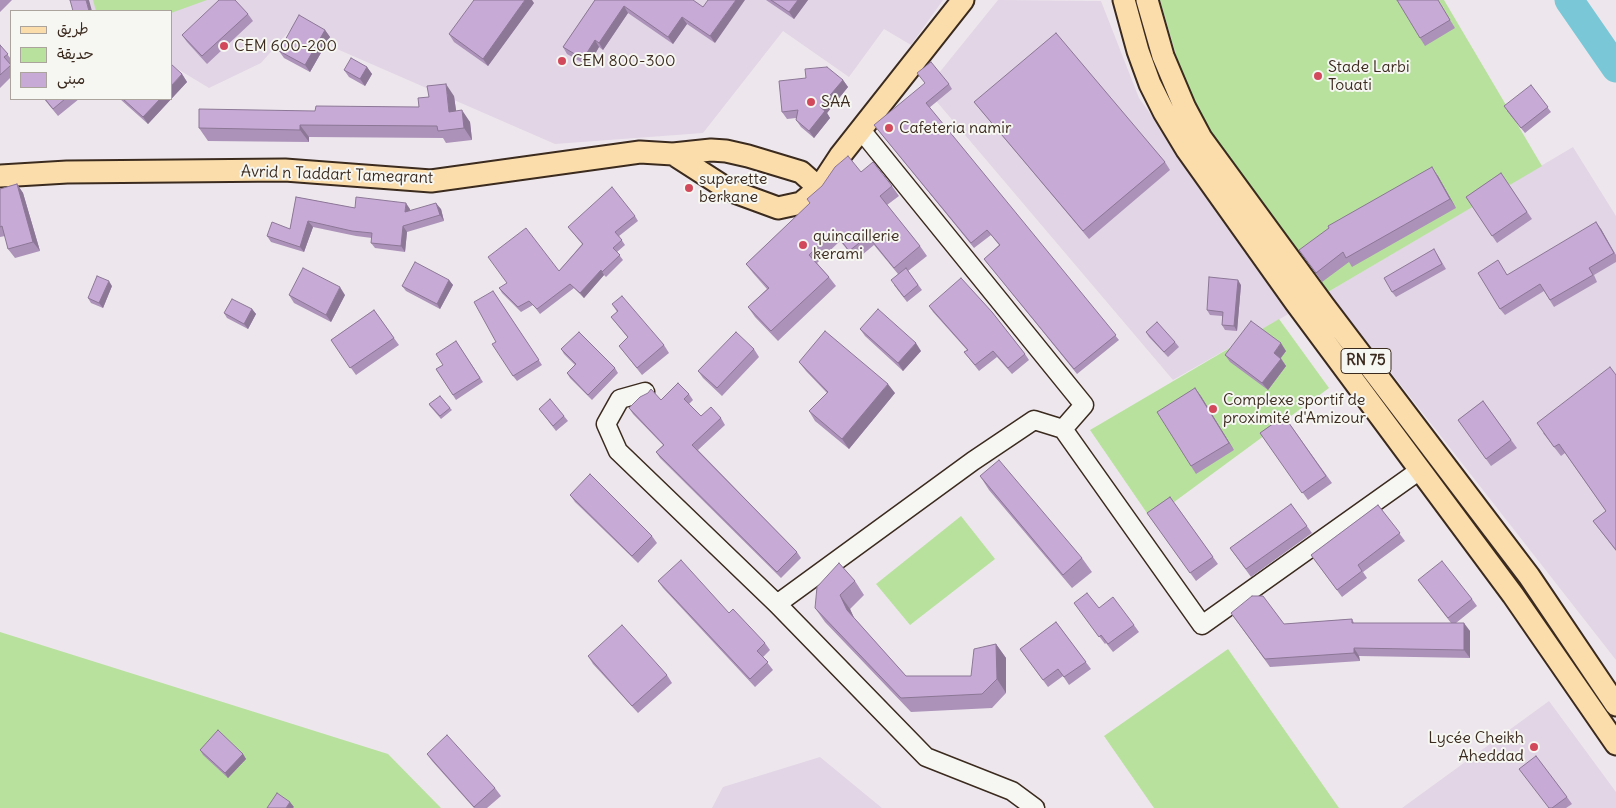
<!DOCTYPE html>
<html>
<head>
<meta charset="utf-8">
<style>
	body { margin:0 }
	#map { position:relative; width:1616px; height:808px; overflow:hidden; background:#ede7ed; font-family:Delius,"Playpen Sans Arabic",sans-serif }
	canvas { display:block }
	.legend { position:absolute; left:10px; top:10px; width:162px; height:90px; box-sizing:border-box; background:#f6f6f2; border:1px solid #aba49d; margin:0; padding:6px 9px; list-style:none; font-size:15px; color:#3b2a1e }
	.legend li { display:flex; align-items:center; gap:10px; height:25px }
	.legend b { width:25px; border:1px solid #aba49d }
</style>
</head>
<body>
<div id="map">
<canvas width="1616" height="808"></canvas>
<ul class="legend">
<li><b style="height:6px;background:#faddab"></b>طريق</li>
<li><b style="height:14px;background:#b8e19e"></b>حديقة</li>
<li><b style="height:14px;background:#c8aad7"></b>مبنى</li>
</ul>
</div>
<script>
const c = document.querySelector('canvas').getContext('2d');
c.lineJoin = 'round';
function fill(path, color) { c.fillStyle = color; c.fill(path, 'evenodd'); }
const shape = rows => new Path2D(rows.map(r => 'M' + r).join(''));
function strokePath(path, color, width, dash) { c.strokeStyle = color; c.lineWidth = width; c.lineCap = dash ? 'butt' : 'round'; c.setLineDash(dash || []); c.stroke(path); }
function drawText(font, color, halo, rows, align = 'center') {
  c.font = font + ' Delius,sans-serif'; c.lineWidth = 4; c.setLineDash([]); c.textBaseline = 'middle'; c.strokeStyle = halo; c.fillStyle = color; for (const [text, x, y, turn = 0] of rows) {
    c.save(); c.translate(x, y); c.rotate((+turn || 0) * Math.PI / 180); c.textAlign = isNaN(turn) ? turn : align; if (halo) c.strokeText(text, 0, 0); c.fillText(text, 0, 0); c.restore();
  }
}
fill(shape([
	[84,0,943,0,911,45,884,29,849,77,783,31,703,133,555,144,291,29,261,63,209,88,171,65,171,11,87,11],
	[998,0,1101,1,1139,98,1292,312,1173,380,926,89],
	[1573,147,1616,216,1616,660,1328,292],
	[1549,701,1616,792,1616,808,1402,808],
	[820,757,882,808,712,808,723,787]
]), '#e2d5e6');
fill(shape([
	[93,0,207,0,171,13,171,11,96,11],
	[1160,0,1444,0,1542,166,1328,292,1214,142,1183,79],
	[1279,319,1329,388,1151,519,1090,430],
	[961,516,995,559,910,625,876,584],
	[0,632,388,754,441,808,0,808],
	[1228,649,1339,808,1154,808,1104,736]
]), '#b8e19e');
strokePath(shape([
	[1569,0,1616,68]
]), '#7ac8d7', 29);
const minor = shape([
	[861,130,1084,405,1063,429],
	[645,392,620,399,606,424,618,451,777,604,926,757,1012,791,1035,808],
	[777,604,973,461,1034,420,1063,429,1202,625,1420,470]
]);
const major = shape([
	[1124,0,1138,51,1150,84,1164,112,1187,150,1296,303,1513,595,1616,744],
	[1147,0,1163,56,1185,108,1201,138,1324,306,1529,576,1616,705],
	[673,154,729,190,778,208,801,203,819,188,840,156,963,0],
	[0,176,67,172,285,170,431,181,640,152,673,154,711,150,726,151,748,156,801,172,819,188]
]);
strokePath(minor, '#3b2a1e', 21);
strokePath(major, '#3b2a1e', 25);
strokePath(minor, '#f6f6f2', 18);
strokePath(major, '#faddab', 21);
fill(shape([
	[0,0,12,0,0,12],
	[595,0,703,7,715,43,687,24,673,44,628,13,603,50,599,47,588,66,567,54,563,47],
	[766,0,808,0,794,19],
	[1438,0,1455,28,1425,46,1420,38],
	[534,3,488,66,454,42,449,34],
	[248,14,253,21,207,64,187,42,182,35],
	[325,30,330,37,310,72,284,58,279,51],
	[0,45,11,59,11,63,10,64,11,65,11,77,0,88],
	[367,67,372,74,365,86,349,77,344,70],
	[182,74,187,82,148,124,120,99,171,99],
	[843,80,848,87,827,113,830,118,814,138,801,127,796,120,796,118,787,119,782,112],
	[949,84,952,89,929,108,1119,340,1077,374,984,259,999,245,991,235,974,248,874,125],
	[1531,85,1551,112,1525,133,1507,111],
	[454,96,456,111,470,122,472,140,446,143,443,138,309,137,309,142,208,141,199,128,315,111,419,107],
	[44,99,79,99,58,116],
	[974,102,1165,162,1170,170,1089,239,980,109],
	[861,172,892,186,899,196,887,205,920,246,927,256,908,271,922,290,907,302,894,285,898,274,874,245,856,260,840,241,817,263,829,277,836,286,778,341,755,317,748,307,767,289,753,273,746,264,810,203,822,186],
	[1501,173,1532,219,1497,243,1466,197],
	[1438,176,1456,208,1352,267,1349,262,1322,282,1299,250],
	[17,184,23,193,40,251,15,258,8,249,5,236,0,237,0,189],
	[296,197,355,208,410,209,410,211,441,209,444,221,407,232,405,252,375,248,371,243,372,238,356,236,313,227,304,252,271,242,267,236,290,229],
	[635,216,638,221,619,236,625,245,617,252,623,260,606,277,604,275,584,298,574,288,540,314,533,305,521,312,502,293,499,288,559,271,582,244,568,227],
	[1601,229,1616,255,1616,262,1594,275,1597,282,1554,307,1544,291,1505,315,1500,309,1508,275],
	[1437,254,1446,269,1396,297,1392,292],
	[449,280,453,285,440,309,406,291,402,286],
	[1241,285,1237,331,1225,330,1222,325,1222,316,1210,315,1207,310],
	[112,286,103,308,91,303,88,298],
	[493,291,542,365,517,381,513,376,496,342],
	[289,295,345,295,331,322,294,303],
	[612,304,664,345,669,353,642,375,619,346,628,338,611,317,617,312],
	[929,306,1025,354,1029,360,1012,374,997,357,979,371,964,352,967,350,933,312],
	[252,309,256,314,248,329,227,318,224,313],
	[374,310,399,345,356,375,331,340],
	[860,329,921,351,903,371,865,336],
	[1146,332,1175,342,1179,347,1168,357,1149,337],
	[456,341,483,382,456,400,436,369,443,365],
	[561,349,615,368,618,373,592,400,570,378,567,373,575,365,564,354],
	[754,349,759,357,722,396,703,378,698,371],
	[1286,351,1281,358,1286,366,1268,390,1230,362,1225,355],
	[799,362,895,393,849,449,815,421,809,411,827,393,806,371],
	[1616,375,1616,551,1593,521,1606,511,1565,453,1561,456,1543,433],
	[1195,388,1234,450,1196,474,1191,466],
	[689,394,693,400,689,404,701,416,721,418,725,425,698,450,797,552,801,558,781,578,660,458,656,452,663,445,633,414,629,408,661,400],
	[1483,401,1517,448,1491,466,1458,420],
	[429,405,450,408,452,410,441,419],
	[539,409,564,416,568,421,556,431],
	[1284,416,1332,483,1308,500,1260,433],
	[980,476,1082,558,1092,572,1072,588,989,490],
	[570,495,652,536,657,543,638,563,575,502],
	[1170,497,1218,564,1196,581,1147,513],
	[1291,504,1312,533,1251,577,1230,548],
	[1378,505,1405,541,1363,572,1367,578,1342,597,1311,555],
	[1418,580,1472,599,1477,606,1456,623,1470,631,1470,658,1359,656,1360,661,1270,667,1231,613,1284,624,1352,619,1354,623,1451,623],
	[658,581,729,613,765,643,770,650,763,657,773,670,755,687,663,588],
	[855,581,864,595,850,609,854,618,906,676,971,676,996,644,1006,658,1006,693,992,708,911,712,825,622,815,608],
	[1074,603,1134,625,1139,632,1113,652,1106,643,1105,644],
	[1056,622,1091,669,1069,685,1063,676,1048,687,1020,649],
	[588,656,667,675,672,683,638,713,593,664],
	[200,750,243,754,246,759,228,778,203,755],
	[427,754,495,788,501,796,487,808,474,808,432,761],
	[1567,797,1572,804,1566,808,1548,808]
]), '#ac92b9');
fill(shape([
	[86,0,89,0,92,11,89,11],
	[525,0,532,0,534,3,488,66,483,59],
	[736,0,745,0,715,43,710,36],
	[798,0,808,0,794,19,789,12],
	[624,6,628,13,603,50,599,43],
	[682,17,687,24,673,44,668,37],
	[325,30,330,37,310,72,305,65],
	[595,40,599,47,588,66,583,59],
	[367,67,372,74,365,86,360,79],
	[182,74,187,82,148,124,143,117,160,99,171,99,171,86],
	[843,80,848,87,827,113,830,118,814,138,809,131,820,107],
	[446,84,454,96,458,124,449,112],
	[462,110,470,122,472,140,464,128],
	[300,125,309,137,309,142,300,130],
	[1432,167,1438,176,1456,208,1450,199],
	[17,184,23,193,40,251,33,242],
	[406,203,410,209,409,218,405,212],
	[436,203,441,209,444,221,440,215],
	[308,221,313,227,304,252,300,247],
	[1596,222,1601,229,1616,256],
	[403,226,407,232,405,252,401,246],
	[601,270,604,275,584,298,580,293],
	[449,280,453,285,440,309,437,304],
	[1238,280,1241,285,1237,331,1234,326],
	[109,281,112,286,103,308,99,303],
	[340,287,345,295,331,322,326,315],
	[252,309,256,314,248,329,244,324],
	[916,343,921,351,903,371,898,363],
	[1281,343,1286,351,1279,360,1274,353],
	[1281,359,1286,366,1268,390,1262,383],
	[888,384,895,393,849,449,842,439],
	[1195,388,1201,396,1234,450,1229,443],
	[840,595,850,609,857,624,847,610],
	[1464,623,1470,631,1470,658,1464,650],
	[996,644,1006,658,1006,693,997,679],
	[1354,648,1359,656,1360,661,1354,653],
	[243,754,246,759,228,778,225,773],
	[290,802,294,807,293,808,286,808]
]), '#8c7796');
const building = shape([
	[70,0,86,0,89,11,73,11,70,0],
	[219,0,235,0,248,14,202,56,182,35,219,0],
	[474,0,525,0,483,59,449,34,474,0],
	[595,0,693,0,703,7,708,0,736,0,710,36,682,17,668,37,624,6,599,43,595,40,583,59,563,47,595,0],
	[771,0,798,0,789,12,771,0],
	[1397,0,1438,0,1450,20,1420,38,1397,0],
	[299,15,325,30,305,65,279,51,299,15],
	[1056,33,1165,162,1083,231,974,102,1056,33],
	[0,45,8,54,4,57,11,65,0,75,0,45],
	[351,58,367,67,360,79,344,70,351,58],
	[931,62,949,84,926,103,1116,335,1074,369,984,259,1000,245,987,230,971,243,874,125,925,83,917,73,931,62],
	[171,64,182,74,171,86,171,64],
	[827,67,843,80,820,107,825,111,809,131,796,120,798,110,782,112,779,81,806,78,805,69,827,67],
	[446,84,449,112,462,110,464,128,438,131,437,126,300,125,300,130,199,128,199,109,315,111,316,106,419,107,418,98,429,97,427,86,446,84],
	[1531,85,1548,107,1521,128,1504,106,1531,85],
	[45,99,65,99,53,109,45,99],
	[123,99,160,99,143,117,123,99],
	[848,156,861,172,873,162,892,186,880,196,920,246,894,268,868,236,849,251,834,231,809,255,829,277,771,331,748,307,769,288,746,264,810,203,807,199,822,186,835,167,848,156],
	[1432,167,1450,199,1346,258,1343,252,1316,273,1299,250,1329,228,1328,226,1432,167],
	[1501,173,1527,212,1492,236,1466,197,1501,173],
	[17,184,33,242,8,249,2,226,0,227,0,189,17,184],
	[612,187,635,216,615,232,622,240,613,248,620,255,602,272,601,270,580,293,570,284,537,309,529,301,518,307,499,288,507,283,488,257,526,228,559,271,583,244,568,227,612,187],
	[296,197,355,208,356,197,406,203,405,212,436,203,440,215,403,226,401,246,371,243,372,233,352,231,308,221,300,247,267,236,272,222,290,229,296,197],
	[1596,222,1614,253,1589,268,1593,275,1550,300,1540,284,1500,309,1478,273,1498,260,1507,275,1596,222],
	[1434,249,1442,264,1392,292,1384,278,1434,249],
	[415,262,449,280,437,304,402,286,415,262],
	[303,268,340,287,326,315,289,295,303,268],
	[906,268,918,285,904,297,891,280,906,268],
	[97,276,109,281,99,303,88,298,97,276],
	[1209,277,1238,280,1234,326,1222,325,1223,312,1207,310,1209,277],
	[961,278,992,312,1025,354,1008,368,993,351,975,365,964,352,968,350,929,306,961,278],
	[493,291,539,360,513,376,492,344,496,342,474,302,493,291],
	[622,296,664,345,637,368,619,346,628,337,611,317,618,311,612,304,622,296],
	[232,299,252,309,244,324,224,313,232,299],
	[878,309,916,343,898,363,860,329,878,309],
	[374,310,394,338,350,368,331,340,374,310],
	[1251,321,1281,343,1274,353,1281,359,1262,383,1225,355,1251,321],
	[1157,322,1175,342,1164,352,1146,332,1157,322],
	[825,331,888,384,842,439,809,411,828,392,799,362,825,331],
	[579,332,615,368,588,395,567,373,576,364,561,349,579,332],
	[736,332,754,349,717,388,698,371,736,332],
	[456,341,480,378,453,395,436,369,443,365,436,354,456,341],
	[1610,367,1616,375,1616,550,1593,521,1606,511,1559,444,1554,447,1537,423,1610,367],
	[678,383,689,394,684,399,701,416,711,407,721,418,692,445,797,552,777,572,656,452,664,445,629,408,640,397,648,393,651,389,661,400,678,383],
	[1195,388,1229,443,1191,466,1157,412,1195,388],
	[440,396,450,408,440,416,429,404,440,396],
	[550,399,564,416,553,426,539,409,550,399],
	[1483,401,1511,440,1486,459,1458,420,1483,401],
	[1284,416,1326,476,1302,493,1260,433,1284,416],
	[999,460,1082,558,1063,575,980,476,999,460],
	[590,474,652,536,632,556,570,495,590,474],
	[1170,497,1213,557,1190,573,1147,513,1170,497],
	[1291,504,1307,526,1246,569,1230,548,1291,504],
	[1378,505,1400,533,1358,565,1362,571,1337,590,1311,555,1378,505],
	[681,560,729,613,733,609,765,643,757,651,768,662,750,679,658,581,681,560],
	[1442,561,1472,599,1448,618,1418,580,1442,561],
	[839,563,855,581,840,595,847,610,906,676,971,676,974,649,996,644,997,679,982,694,901,698,815,608,817,587,839,563],
	[1087,593,1099,608,1113,597,1134,625,1108,644,1101,635,1099,637,1074,603,1087,593],
	[1252,596,1263,596,1284,624,1352,619,1352,623,1464,623,1464,650,1354,648,1354,653,1265,659,1231,613,1252,596],
	[1056,622,1086,662,1064,677,1058,669,1043,680,1020,649,1056,622],
	[622,625,667,675,632,706,588,656,622,625],
	[218,730,243,754,225,773,200,750,218,730],
	[447,735,495,788,474,807,427,754,447,735],
	[1536,756,1567,797,1552,808,1549,808,1519,769,1536,756],
	[277,793,290,802,286,808,267,808,277,793]
]);
fill(building, '#c8aad7');
strokePath(building, '#8c7796', 1);
for (const [x, y, r, color] of [
	[224,46,5,"#d1495b"],
	[562,61,5,"#d1495b"],
	[1318,76,5,"#d1495b"],
	[811,102,5,"#d1495b"],
	[889,128,5,"#d1495b"],
	[689,188,5,"#d1495b"],
	[803,245,5,"#d1495b"],
	[1213,409,5,"#d1495b"],
	[1534,747,5,"#d1495b"]
]) { const dot = new Path2D(); dot.arc(x, y, r, 0, 2 * Math.PI); c.fillStyle = color; c.fill(dot); strokePath(dot, '#f6f6f2', 2); }
for (const [x, y, w] of [
	[1366,361,50]
]) { const box = new Path2D(); box.roundRect(x - w / 2, y - 12.5, w, 25, 4); c.fillStyle = '#f6f6f2'; c.fill(box); strokePath(box, '#3b2a1e', 1); }
drawText('bold 15px', '#3b2a1e', null, [
	["RN 75",1366,361]
]);
drawText('16px', '#3b2a1e', '#f6f6f2', [
	["CEM 600-200",234,46],
	["CEM 800-300",572,61],
	["Stade Larbi",1328,67],
	["Touati",1328,85],
	["SAA",821,102],
	["Cafeteria namir",899,128],
	["superette",699,179],
	["berkane",699,197],
	["quincaillerie",813,236],
	["kerami",813,254],
	["Complexe sportif de",1223,400],
	["proximité d'Amizour",1223,418],
	["Lycée Cheikh",1524,738,"right"],
	["Aheddad",1524,756,"right"]
], 'left');
drawText('16px', '#3b2a1e', '#f6f6f2', [
	["Avrid n Taddart Tameqrant",337,175,2]
]);
</script>
</body>
</html>
